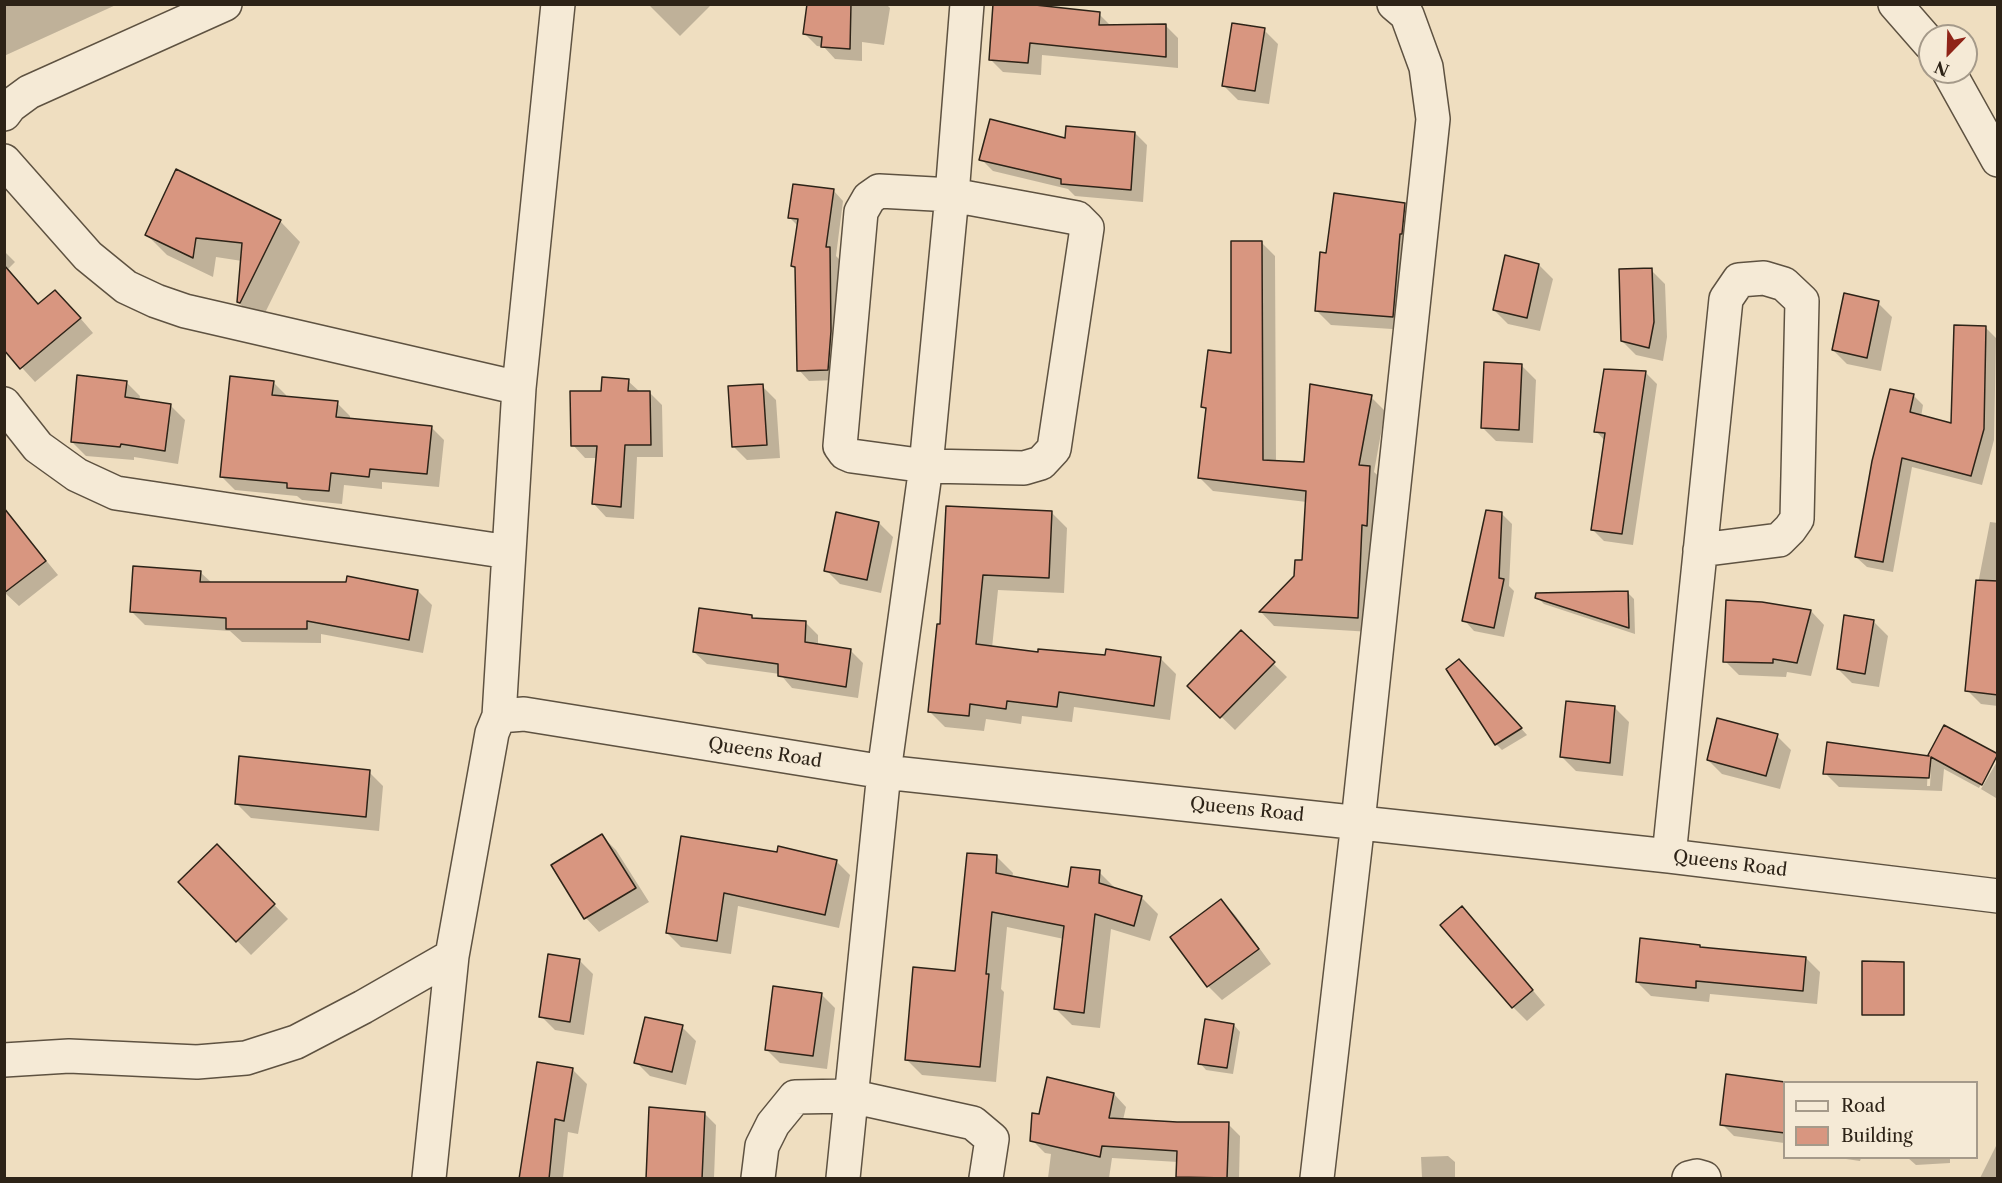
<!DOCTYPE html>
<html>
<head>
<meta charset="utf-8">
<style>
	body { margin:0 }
	#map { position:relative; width:2002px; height:1183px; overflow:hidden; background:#efdec0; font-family:"Libre Caslon Text",serif }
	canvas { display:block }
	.frame { position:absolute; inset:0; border:6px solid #2d2317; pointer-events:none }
	.legend { position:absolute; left:1783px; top:1081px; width:195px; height:78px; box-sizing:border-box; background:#f5ead6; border:2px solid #a59a8a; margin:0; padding:8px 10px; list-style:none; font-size:18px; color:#2d2317 }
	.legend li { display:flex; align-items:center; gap:12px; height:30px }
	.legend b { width:30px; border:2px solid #a59a8a }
	.north { position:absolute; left:1918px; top:24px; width:60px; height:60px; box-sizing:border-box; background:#f5ead6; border:2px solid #a59a8a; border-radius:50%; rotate:203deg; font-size:16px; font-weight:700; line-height:24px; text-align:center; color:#2d2317 }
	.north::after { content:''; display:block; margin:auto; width:21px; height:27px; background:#8f2418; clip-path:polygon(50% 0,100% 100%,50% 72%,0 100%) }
</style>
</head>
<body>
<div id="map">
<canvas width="2002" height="1183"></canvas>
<div class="frame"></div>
<ul class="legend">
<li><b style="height:8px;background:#f5ead6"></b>Road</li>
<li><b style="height:16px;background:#d89680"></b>Building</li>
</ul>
<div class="north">N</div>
</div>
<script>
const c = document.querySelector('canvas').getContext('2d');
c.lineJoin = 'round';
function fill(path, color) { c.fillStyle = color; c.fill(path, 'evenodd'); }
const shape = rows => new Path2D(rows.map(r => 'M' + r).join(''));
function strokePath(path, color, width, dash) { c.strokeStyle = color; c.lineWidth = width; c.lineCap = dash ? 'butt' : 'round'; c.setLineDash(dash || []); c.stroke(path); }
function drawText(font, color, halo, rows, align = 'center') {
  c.font = font + ' "Libre Caslon Text",serif'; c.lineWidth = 4.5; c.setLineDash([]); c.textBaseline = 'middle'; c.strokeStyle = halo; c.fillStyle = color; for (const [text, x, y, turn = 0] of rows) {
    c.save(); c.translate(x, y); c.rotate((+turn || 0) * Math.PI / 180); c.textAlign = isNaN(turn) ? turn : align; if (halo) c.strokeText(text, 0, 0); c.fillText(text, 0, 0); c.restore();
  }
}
fill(shape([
	[4,4,118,4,4,56],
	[648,4,712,4,680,36],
	[808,4,886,4,890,8,884,45,862,42,862,61,835,59,824,47,817,46,805,34],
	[994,4,1045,4,1045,8,1099,14,1111,26,1166,26,1178,38,1178,68,1042,55,1041,75,1003,72,991,60],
	[1264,30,1278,44,1269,104,1238,100,1224,86],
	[1135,133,1147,145,1143,202,1075,196,1068,189,993,171,981,159,1066,140],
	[833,190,843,201,836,256,839,259,841,343,838,380,809,381,799,370,797,270,792,266,798,226,790,218],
	[1404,205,1418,219,1407,330,1331,325,1317,311,1327,254],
	[280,221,300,242,260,323,238,302,242,261,216,257,213,277,167,255,146,234],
	[1261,242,1275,256,1276,462,1306,463,1371,397,1385,411,1374,472,1384,481,1371,632,1274,626,1261,612,1296,576,1303,562,1307,502,1213,491,1199,477,1207,411,1203,406,1233,354],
	[4,251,15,262,8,269,39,305,69,305,93,333,35,382,4,348],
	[1539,265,1553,279,1540,331,1508,324,1494,310],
	[1651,270,1665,284,1667,337,1663,361,1636,355,1622,341],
	[1878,303,1892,317,1881,371,1847,364,1833,350],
	[1985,327,1996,338,1994,440,1982,485,1912,467,1893,572,1867,567,1856,557,1913,395,1923,405,1921,417,1953,425],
	[1522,366,1536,380,1533,443,1496,441,1482,427],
	[1645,372,1657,384,1633,545,1604,541,1593,530,1605,441,1596,431],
	[628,381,640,392,649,392,662,405,663,457,637,457,634,519,606,517,594,504,597,458,585,458,573,445,602,393],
	[126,382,140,396,139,401,171,406,185,420,178,464,134,457,134,460,86,456,72,442],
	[273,382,286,395,286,398,337,403,350,416,350,420,431,427,444,440,439,487,382,482,382,489,344,485,342,504,302,500,297,496,235,490,221,476],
	[762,386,776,400,780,458,747,460,733,446],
	[947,507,1052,513,1067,528,1064,593,998,590,992,648,1039,654,1161,659,1176,674,1170,720,1074,707,1072,722,1022,716,1021,724,986,719,984,731,945,727,929,711,941,626],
	[4,509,58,575,19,606,4,592],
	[1501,513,1512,524,1509,586,1514,591,1504,637,1474,631,1464,620],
	[1990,522,1998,523,1998,706,1981,704,1967,690,1977,589],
	[879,523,893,537,881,593,840,584,826,570],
	[200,572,212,583,418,591,432,605,423,653,321,634,321,643,242,642,230,631,145,625,131,611],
	[1628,593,1634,599,1635,634,1544,604,1537,597],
	[1811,611,1824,625,1811,676,1787,672,1786,677,1739,675,1725,661],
	[752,616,755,620,806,623,818,635,818,646,851,651,863,663,858,698,792,688,780,674,707,664,694,652],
	[1845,617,1874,622,1888,636,1879,687,1852,683,1838,669],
	[1241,632,1287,677,1235,730,1203,699],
	[1466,667,1527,735,1502,750,1496,744],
	[1615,708,1629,722,1623,776,1576,771,1562,757],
	[1945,727,1998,755,1979,788,1944,769,1942,791,1839,787,1825,773,1828,744,1933,758,1929,755],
	[1928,767,1931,767,1930,786,1927,786],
	[1777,736,1791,750,1780,789,1722,774,1708,760],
	[1998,760,1998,795,1996,798,1981,789],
	[369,772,383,786,379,831,251,818,237,804],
	[602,836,616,850,649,902,599,932,586,918,553,866],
	[217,846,288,919,251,955,180,882],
	[778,853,836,861,850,875,839,928,738,906,731,954,681,947,667,933],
	[997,857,1013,873,1012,878,1070,889,1099,872,1115,888,1115,890,1142,898,1158,914,1150,941,1111,929,1100,1028,1072,1025,1056,1009,1064,939,1007,927,1001,989,1004,992,996,1082,922,1075,906,1059,956,973],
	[1221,901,1235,915,1271,964,1222,1000,1208,986,1172,938],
	[1476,922,1545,1005,1527,1021,1513,1007],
	[1699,946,1702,949,1806,958,1820,972,1817,1004,1710,994,1709,1002,1651,996,1637,982],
	[579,960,593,974,584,1035,555,1030,541,1016],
	[821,994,835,1008,827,1069,780,1063,766,1049],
	[1234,1025,1240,1032,1233,1074,1206,1070,1200,1063],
	[682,1027,696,1041,686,1085,650,1076,636,1062],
	[573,1070,587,1084,578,1134,568,1132,563,1178,520,1178,522,1157,524,1157],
	[1784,1086,1784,1143,1734,1136,1722,1124],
	[1114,1094,1126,1107,1123,1120,1228,1124,1240,1136,1239,1178,1180,1178,1178,1177,1178,1162,1112,1158,1109,1178,1048,1178,1051,1154,1045,1153,1032,1140,1040,1115],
	[705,1114,716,1125,714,1178,647,1178],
	[1998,1142,1998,1178,1980,1178],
	[1448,1156,1455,1162,1455,1178,1422,1178,1421,1157],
	[1839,1158,1861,1158,1860,1161],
	[1908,1158,1950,1158,1950,1163,1916,1165]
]), '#0003');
const building = shape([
	[807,4,851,4,850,49,821,47,822,37,803,34,807,4],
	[993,4,1026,4,1100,12,1099,25,1166,24,1166,57,1030,43,1028,63,989,60,993,4],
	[1232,23,1265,28,1255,91,1222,86,1232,23],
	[990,119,1065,138,1066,126,1135,132,1131,190,1061,184,1061,179,979,160,990,119],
	[176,169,281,220,240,303,237,302,242,243,196,238,193,258,145,235,176,169],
	[793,184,834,189,826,247,830,247,831,331,828,370,797,371,795,267,791,266,798,219,788,218,793,184],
	[1334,193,1405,203,1402,234,1400,234,1393,317,1315,311,1320,252,1326,253,1334,193],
	[1231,241,1262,241,1263,460,1304,462,1310,384,1372,395,1359,465,1370,466,1367,526,1362,525,1358,618,1259,612,1294,576,1295,560,1302,560,1306,491,1198,478,1206,408,1201,407,1208,350,1231,353,1231,241],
	[1505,255,1539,264,1527,318,1493,310,1505,255],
	[4,265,38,304,55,290,81,318,20,369,4,350,4,265],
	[1652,268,1654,322,1649,348,1621,341,1619,269,1652,268],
	[1844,293,1879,301,1867,358,1832,350,1844,293],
	[1954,325,1986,326,1984,429,1971,476,1902,458,1883,562,1855,557,1872,461,1890,389,1914,394,1910,412,1951,423,1954,325],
	[1484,362,1522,364,1519,430,1481,428,1484,362],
	[1604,369,1646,371,1622,534,1591,530,1605,433,1594,432,1604,369],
	[77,375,127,381,125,397,171,404,165,451,121,444,120,447,71,442,77,375],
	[230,376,274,381,272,395,338,401,336,417,432,426,427,474,370,469,369,477,331,473,329,491,287,488,287,483,220,477,230,376],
	[602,377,629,379,628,391,650,391,651,445,625,445,621,507,592,504,597,446,571,446,570,391,601,391,602,377],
	[763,384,767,445,732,447,728,386,763,384],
	[946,506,1052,511,1049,578,983,575,976,644,1038,652,1038,649,1105,655,1106,649,1161,657,1154,706,1059,692,1057,707,1007,701,1006,709,970,704,969,716,928,712,937,624,940,624,946,506],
	[4,508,46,561,4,593,4,508],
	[1486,510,1502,512,1499,578,1504,579,1494,628,1462,621,1486,510],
	[836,512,879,522,867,580,824,571,836,512],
	[133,566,201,571,200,582,346,582,347,576,418,590,409,640,307,621,307,629,226,629,226,618,130,612,133,566],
	[1976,580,1998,581,1998,695,1965,691,1976,580],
	[1628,591,1629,628,1535,598,1536,593,1628,591],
	[1726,600,1762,602,1811,610,1797,663,1773,659,1773,663,1723,662,1726,600],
	[699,608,752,615,752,618,806,621,805,642,851,649,846,687,778,676,778,664,693,652,699,608],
	[1844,615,1874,620,1865,674,1837,669,1844,615],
	[1241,630,1275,662,1220,718,1187,686,1241,630],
	[1459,659,1522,728,1495,745,1446,669,1459,659],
	[1566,701,1615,706,1610,763,1560,757,1566,701],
	[1717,718,1778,734,1766,776,1707,760,1717,718],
	[1944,725,1998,754,1982,785,1931,757,1929,778,1823,774,1827,742,1929,756,1928,755,1944,725],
	[239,756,370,770,366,817,235,804,239,756],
	[602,834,636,888,584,919,551,865,602,834],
	[681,836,777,852,778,846,837,860,825,915,724,893,717,941,666,933,681,836],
	[217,844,275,904,236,942,178,882,217,844],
	[967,853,997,855,996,873,1068,887,1071,867,1100,870,1099,883,1142,896,1134,926,1095,914,1084,1013,1054,1009,1064,926,992,912,986,974,989,974,980,1067,905,1060,913,967,955,971,967,853],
	[1221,899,1259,949,1207,987,1170,937,1221,899],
	[1462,906,1533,990,1512,1008,1440,925,1462,906],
	[1640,938,1700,945,1700,947,1806,957,1803,991,1696,981,1696,988,1636,982,1640,938],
	[548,954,580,959,570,1022,539,1017,548,954],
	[1862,961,1904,962,1904,1015,1862,1015,1862,961],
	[773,986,822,993,813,1056,765,1050,773,986],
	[645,1017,683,1025,672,1072,634,1063,645,1017],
	[1205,1019,1234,1024,1227,1068,1198,1064,1205,1019],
	[537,1062,573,1068,564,1121,555,1119,549,1179,519,1179,537,1062],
	[1726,1074,1785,1082,1785,1133,1720,1125,1726,1074],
	[1047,1077,1114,1093,1109,1118,1177,1122,1229,1122,1227,1178,1176,1177,1177,1151,1102,1146,1100,1157,1030,1141,1032,1113,1039,1114,1047,1077],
	[649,1107,705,1112,702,1179,646,1179,649,1107]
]);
fill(building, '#d89680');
strokePath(building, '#2d2317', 1.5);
const street = shape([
	[1895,4,1930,44],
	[1949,72,1998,160],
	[4,114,10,106,29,92,225,4],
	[4,161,88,256,126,287,156,301,185,311,519,388],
	[879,191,952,195,1077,218,1087,228,1054,449,1041,463,1024,468,926,466,852,456,845,453,840,446,861,212,869,198,879,191],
	[4,404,38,447,77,475,116,493,509,552],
	[499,716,524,714,884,772,1669,856,1998,896],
	[1669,856,1726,299,1739,280,1764,278,1784,284,1802,301,1797,519,1790,529,1779,540,1700,550],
	[4,1060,69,1056,197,1062,246,1058,296,1042,363,1007,452,956],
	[429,1178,452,956,492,733,499,716,519,388,558,4],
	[758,1178,762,1146,773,1124,795,1097,850,1096,973,1123,992,1139,986,1178],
	[843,1178,884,772,926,466,952,195,967,4],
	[1317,1178,1358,822,1433,119,1426,67,1407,15,1394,4],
	[1689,1178,1697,1176,1704,1178]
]);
strokePath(street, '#5e5241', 36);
strokePath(street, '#f5ead6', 33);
drawText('18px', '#2d2317', '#f5ead6', [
	["Queens Road",765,753,9],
	["Queens Road",1247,810,6],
	["Queens Road",1730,864,7]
]);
</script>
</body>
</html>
